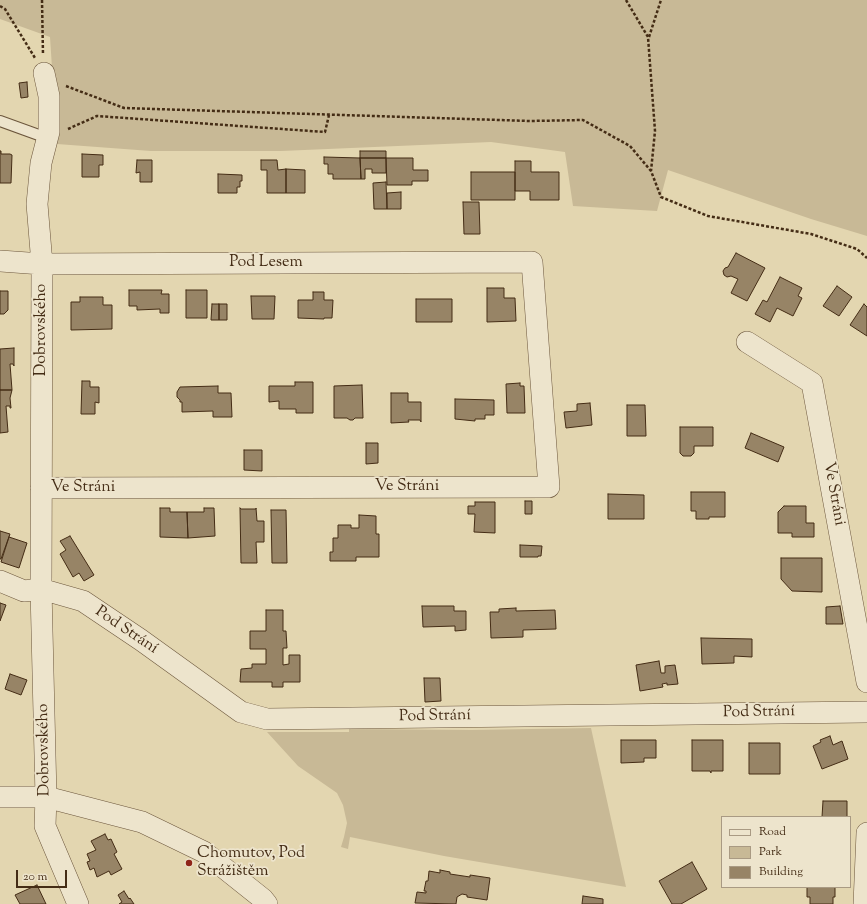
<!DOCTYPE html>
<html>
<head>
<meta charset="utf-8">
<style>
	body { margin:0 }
	#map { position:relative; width:867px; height:904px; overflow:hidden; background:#e3d6b0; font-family:"Sorts Mill Goudy",serif }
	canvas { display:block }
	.legend { position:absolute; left:721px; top:816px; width:130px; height:72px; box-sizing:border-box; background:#ede4cc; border:1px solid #a99a83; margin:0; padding:5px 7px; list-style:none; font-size:12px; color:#442c15 }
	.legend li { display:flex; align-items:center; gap:8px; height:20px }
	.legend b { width:20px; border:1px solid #a99a83 }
	.scale { position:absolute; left:16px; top:870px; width:51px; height:18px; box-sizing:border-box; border:2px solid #442c15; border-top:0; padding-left:5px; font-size:12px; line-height:14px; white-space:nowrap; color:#442c15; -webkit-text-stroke:3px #ede4cc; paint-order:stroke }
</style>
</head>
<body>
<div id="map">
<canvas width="867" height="904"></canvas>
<ul class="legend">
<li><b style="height:5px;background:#ede4cc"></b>Road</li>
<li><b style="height:11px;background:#c8b996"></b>Park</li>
<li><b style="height:11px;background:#978466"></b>Building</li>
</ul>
<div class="scale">20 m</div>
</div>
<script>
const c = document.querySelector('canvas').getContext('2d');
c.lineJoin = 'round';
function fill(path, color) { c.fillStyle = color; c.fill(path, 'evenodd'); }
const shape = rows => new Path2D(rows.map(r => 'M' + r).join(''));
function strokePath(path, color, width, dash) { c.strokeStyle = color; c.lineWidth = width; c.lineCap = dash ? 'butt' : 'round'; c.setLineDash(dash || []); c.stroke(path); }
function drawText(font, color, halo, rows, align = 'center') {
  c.font = font + ' "Sorts Mill Goudy",serif'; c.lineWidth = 3.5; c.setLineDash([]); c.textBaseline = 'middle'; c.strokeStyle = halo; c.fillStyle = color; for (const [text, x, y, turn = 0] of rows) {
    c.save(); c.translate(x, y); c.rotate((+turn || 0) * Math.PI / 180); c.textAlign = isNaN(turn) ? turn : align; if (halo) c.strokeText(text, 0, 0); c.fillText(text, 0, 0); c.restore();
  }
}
fill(shape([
	[0,0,867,0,867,236,811,219,668,170,657,211,573,206,565,152,491,142,281,151,151,151,57,144,50,37,0,19],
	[591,728,626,887,444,856,350,837,348,849,341,847,344,837,347,823,343,805,337,793,298,766,267,732,349,732,349,729,472,730]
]), '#c8b996');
const building = shape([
	[27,82,28,97,21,98,19,83,27,82],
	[0,151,1,151,1,154,10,154,12,155,11,183,0,183,0,151],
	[360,151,386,151,386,158,360,158,360,151],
	[82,154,103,155,103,165,99,165,99,177,82,177,82,154],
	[324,157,360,158,361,179,333,179,333,174,328,174,328,164,324,164,324,157],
	[360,158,386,158,386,173,372,173,372,169,365,169,365,179,361,179,360,158],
	[386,158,413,158,413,170,428,170,428,181,412,181,412,185,387,185,386,158],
	[137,160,152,160,152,182,140,182,140,172,136,173,137,160],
	[261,160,277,160,278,170,286,169,286,193,267,193,267,170,261,170,261,160],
	[515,161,531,161,531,172,559,172,559,200,530,200,530,191,515,191,515,161],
	[286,169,305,170,305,193,286,193,286,169],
	[471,172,515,172,515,200,471,200,471,172],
	[218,174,242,175,242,181,240,181,240,187,237,187,237,193,218,193,218,174],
	[386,182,387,209,374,209,373,183,386,182],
	[401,192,401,209,387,209,387,193,401,192],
	[463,202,479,202,480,234,464,234,463,202],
	[736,253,765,268,747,301,731,293,738,279,731,276,727,277,724,275,723,271,725,268,728,267,736,253],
	[780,277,802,288,798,296,802,298,793,316,777,308,770,322,755,314,763,300,767,302,780,277],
	[837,286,852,297,839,316,823,306,837,286],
	[487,288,504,288,504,298,515,298,516,321,487,322,487,288],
	[129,290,162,290,161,294,169,294,169,313,160,313,160,309,137,310,137,306,129,306,129,290],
	[186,290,207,290,207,318,186,318,186,290],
	[0,291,8,291,8,310,4,314,0,314,0,291],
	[313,292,324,292,324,300,333,300,332,318,324,318,324,319,298,318,298,300,313,300,313,292],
	[251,296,275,296,274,319,252,319,251,296],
	[80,297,103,297,103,305,112,305,112,329,71,330,71,302,80,302,80,297],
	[416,299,452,299,452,322,416,322,416,299],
	[212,304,219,304,219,320,211,320,212,304],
	[219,304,227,304,227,320,219,320,219,304],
	[864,304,867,307,867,336,850,325,864,304],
	[14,348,14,366,13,364,10,364,12,390,0,390,0,349,14,348],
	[82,381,90,381,90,387,99,387,99,403,95,402,95,414,81,414,82,381],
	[295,382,313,382,313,413,296,413,296,409,279,409,279,401,269,402,269,386,295,386,295,382],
	[520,383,520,386,524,386,525,413,507,413,506,384,520,383],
	[362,385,363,418,355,418,353,420,350,420,347,418,334,418,334,386,362,385],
	[218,386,218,393,231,393,232,417,213,417,213,411,182,412,182,402,180,402,180,400,177,397,177,392,180,387,218,386],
	[0,390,12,390,10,398,11,408,10,408,10,406,6,406,8,432,0,433,0,390],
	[391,393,408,393,408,402,421,402,421,422,420,420,408,420,409,422,391,423,391,393],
	[455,399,494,400,494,415,485,415,485,419,475,419,475,421,455,419,455,399],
	[590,403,592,425,566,428,564,412,577,411,577,404,590,403],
	[627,405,645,405,646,436,627,436,627,405],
	[680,427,713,427,713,446,694,446,694,453,691,456,683,456,680,453,680,427],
	[751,433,784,447,778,462,745,448,751,433],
	[366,443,378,443,378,463,366,464,366,443],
	[244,450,262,450,262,471,244,470,244,450],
	[691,492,725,492,725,517,709,517,709,519,696,519,696,511,691,511,691,492],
	[608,494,644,495,644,519,608,519,608,494],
	[525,501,532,501,532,514,525,514,525,501],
	[475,502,495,502,495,533,474,532,475,514,468,514,468,506,475,506,475,502],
	[784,506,806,506,806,523,814,523,814,537,792,537,792,533,778,533,778,512,784,506],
	[160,508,170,508,170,512,187,512,188,538,160,537,160,508],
	[204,508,214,508,215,536,188,538,187,512,204,512,204,508],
	[240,508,241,509,256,509,256,508,257,521,264,521,264,542,256,542,257,563,241,563,240,508],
	[271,510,286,510,287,563,272,563,271,510],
	[359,515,376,516,376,534,379,534,379,557,356,557,356,561,330,561,330,552,333,552,333,538,338,538,338,525,351,525,351,528,359,528,359,515],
	[0,531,10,534,1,559,0,559,0,531],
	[70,536,94,575,84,581,79,573,73,577,60,554,66,550,60,541,70,536],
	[9,537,27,543,19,568,1,562,9,537],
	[520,545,542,546,541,556,538,556,538,557,520,557,520,545],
	[781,558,822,558,822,592,792,591,781,579,781,558],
	[0,603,6,605,0,621,0,603],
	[422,606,454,606,454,611,466,611,466,630,455,631,455,626,423,627,422,606],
	[840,606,843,624,826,624,826,607,840,606],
	[516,608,516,611,555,610,556,629,523,630,523,637,491,638,490,612,499,612,499,609,516,608],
	[266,610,283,610,283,631,286,631,287,648,283,648,283,665,289,664,289,655,300,655,300,682,283,682,283,687,272,687,272,682,240,682,241,669,252,668,252,664,266,664,266,649,250,649,250,631,266,631,266,610],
	[701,638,752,639,752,657,734,656,734,663,702,664,701,638],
	[659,661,661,673,665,673,665,666,675,665,678,684,667,685,667,683,662,684,663,687,640,691,636,665,659,661],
	[10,674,27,680,21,695,5,689,10,674],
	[424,678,440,678,441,701,425,702,424,678],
	[830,736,833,745,842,741,848,759,822,769,813,746,821,742,820,740,830,736],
	[621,740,656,740,656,758,644,758,644,762,621,763,621,740],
	[692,740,723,740,723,771,711,771,711,773,710,771,692,771,692,740],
	[749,743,780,743,780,774,749,774,749,743],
	[823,801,847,801,847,817,822,817,823,801],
	[105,834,108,840,111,839,117,852,114,854,122,869,111,875,109,871,97,877,94,868,90,870,87,862,90,861,87,854,96,850,91,841,105,834],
	[692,862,707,889,681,904,672,904,659,881,692,862],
	[440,870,450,872,450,874,470,877,470,875,490,878,487,900,467,897,467,895,462,894,457,897,456,904,415,903,417,892,426,893,426,891,424,891,426,881,428,881,429,871,440,873,440,870],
	[37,885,46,904,20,904,15,895,37,885],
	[807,887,835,887,835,897,833,897,833,904,810,904,810,897,807,897,807,887],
	[124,891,129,899,130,898,134,904,119,904,122,902,118,895,124,891],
	[583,896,603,899,603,904,582,904,583,896]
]);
fill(building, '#978466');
strokePath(building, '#442c15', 1);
const service = shape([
	[0,121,47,138]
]);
const minor = shape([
	[44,73,49,96,49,132,41,163,37,204,42,264,41,589,46,797,45,826,78,904],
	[0,261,42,264,532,262,549,487,41,488],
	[747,342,812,383,867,682],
	[0,581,24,591,41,589,83,601,141,640,241,712,267,719,867,712],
	[0,797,46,797,142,822,204,852,263,899,267,904],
	[864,904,867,833]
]);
strokePath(service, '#6c563c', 12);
strokePath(minor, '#6c563c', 22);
strokePath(shape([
	[42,0,43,55],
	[626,0,648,37,655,131,651,171,661,197,708,216,811,234,857,249,867,258],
	[0,6,5,9,35,58],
	[649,37,661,0],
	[66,86,124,108,530,121,583,120,630,146,651,171],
	[68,129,97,116,325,132,329,115]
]), '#442c15', 2.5, [3, 2]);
strokePath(service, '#ede4cc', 10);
strokePath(minor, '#ede4cc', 21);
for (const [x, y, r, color] of [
	[189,863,4,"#8f2418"]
]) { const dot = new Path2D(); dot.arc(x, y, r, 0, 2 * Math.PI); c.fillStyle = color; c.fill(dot); strokePath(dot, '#ede4cc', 1.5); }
drawText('16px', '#442c15', '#ede4cc', [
	["Pod Lesem",266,263],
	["Dobrovského",42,330,-90],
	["Ve Stráni",407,487],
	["Ve Stráni",83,488],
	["Ve Stráni",833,494,80],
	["Pod Strání",126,631,34],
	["Pod Strání",759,713,-1],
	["Pod Strání",435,717,-1],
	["Dobrovského",45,750,-91]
]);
drawText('16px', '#442c15', '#ede4cc', [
	["Chomutov, Pod",197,854],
	["Strážištěm",197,872]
], 'left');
</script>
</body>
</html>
